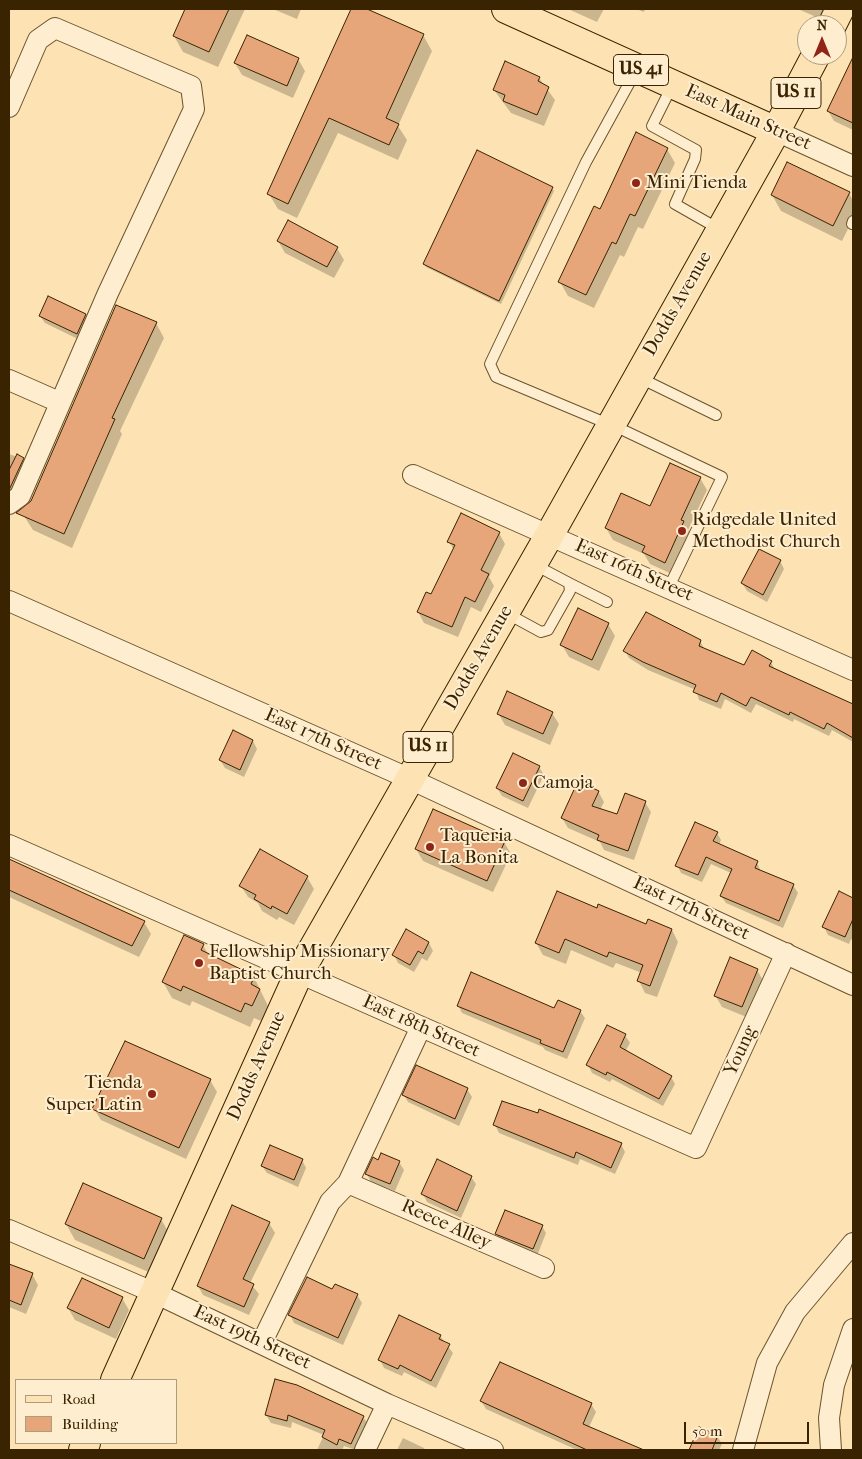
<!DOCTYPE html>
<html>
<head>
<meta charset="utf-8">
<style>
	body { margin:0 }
	#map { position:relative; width:862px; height:1459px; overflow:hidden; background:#fde3b3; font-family:"IM FELL French Canon",serif }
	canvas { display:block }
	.frame { position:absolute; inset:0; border:10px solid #392300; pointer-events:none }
	.legend { position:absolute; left:15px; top:1379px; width:162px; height:65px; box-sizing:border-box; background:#feedce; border:1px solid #af9c7c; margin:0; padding:6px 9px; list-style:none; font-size:15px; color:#392300 }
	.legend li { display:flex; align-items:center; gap:10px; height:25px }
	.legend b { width:25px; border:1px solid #af9c7c }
	.north { position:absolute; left:797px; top:15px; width:50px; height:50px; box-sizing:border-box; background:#feedce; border:1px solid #af9c7c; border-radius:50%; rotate:0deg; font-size:14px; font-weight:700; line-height:20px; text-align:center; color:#392300 }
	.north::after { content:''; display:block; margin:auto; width:18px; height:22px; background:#8f2418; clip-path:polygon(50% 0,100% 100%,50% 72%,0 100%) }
	.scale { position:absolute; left:684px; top:1422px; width:125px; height:22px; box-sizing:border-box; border:2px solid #392300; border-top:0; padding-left:6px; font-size:15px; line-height:18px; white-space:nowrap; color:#392300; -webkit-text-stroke:4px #feedce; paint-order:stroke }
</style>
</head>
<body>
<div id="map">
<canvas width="862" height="1459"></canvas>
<div class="frame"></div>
<ul class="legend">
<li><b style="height:6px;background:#fde3b3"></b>Road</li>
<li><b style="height:14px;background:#e6a67a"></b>Building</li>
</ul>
<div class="north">N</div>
<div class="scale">50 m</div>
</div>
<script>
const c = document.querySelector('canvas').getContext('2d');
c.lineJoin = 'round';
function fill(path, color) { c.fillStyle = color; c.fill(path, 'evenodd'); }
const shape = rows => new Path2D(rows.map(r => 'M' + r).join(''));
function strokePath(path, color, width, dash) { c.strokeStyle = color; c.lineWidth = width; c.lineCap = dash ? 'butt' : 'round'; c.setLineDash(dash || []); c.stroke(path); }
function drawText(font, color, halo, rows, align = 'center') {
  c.font = font + ' "IM FELL French Canon",serif'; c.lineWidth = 4; c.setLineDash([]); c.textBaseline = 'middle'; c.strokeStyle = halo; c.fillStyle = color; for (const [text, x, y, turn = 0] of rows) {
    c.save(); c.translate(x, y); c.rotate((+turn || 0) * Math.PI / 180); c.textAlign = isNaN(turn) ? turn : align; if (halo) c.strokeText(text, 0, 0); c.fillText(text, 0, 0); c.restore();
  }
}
fill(shape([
	[186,9,245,9,218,67,183,52,174,36],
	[273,9,301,9,297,19],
	[353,9,364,9,423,35,432,51,398,126,407,140,398,160,338,133,297,218,278,209,269,194],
	[568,9,604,9,597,22],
	[636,9,645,9,644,12],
	[798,9,826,9,821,19],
	[298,59,305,71,293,98,242,75,235,63],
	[853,59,853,130,834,121,828,111],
	[539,78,555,100,544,126,511,113,494,90],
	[667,149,675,163,643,229,638,227,624,257,620,255,594,308,568,296,560,282,601,210],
	[552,188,554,191,501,304,426,267,424,264],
	[849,193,853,201,853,219,842,241,781,211,772,195],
	[278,241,337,248,344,260,334,278,285,253],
	[85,315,89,323,82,341,45,323,40,316],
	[156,323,164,338,120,431,122,434,72,548,33,530,24,516],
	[9,454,23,459,27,466,9,500],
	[700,478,707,490,688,530,690,534,672,574,650,564,644,554,613,540,606,528,650,507],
	[499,533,505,544,489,577,494,586,481,612,471,607,458,637,424,623,418,612,432,595,454,550,449,542],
	[780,561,784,569,767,602,747,591,742,583],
	[608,624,615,636,599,671,569,657,562,645],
	[700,641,705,650,745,666,771,662,775,670,853,705,853,742,832,730,829,736,794,719,793,722,756,704,751,713,725,699,721,709,699,700,696,690,648,670,629,658,625,651],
	[498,713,552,713,559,724,550,745,505,725],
	[233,732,253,741,257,749,244,777,225,768,220,760],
	[539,767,544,775,528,808,502,796,497,788],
	[598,791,604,802,600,810,618,816,645,802,651,812,634,860,604,850,600,842,568,828,562,818],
	[717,833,721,840,719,845,757,862,761,872,793,885,798,893,783,928,726,903,721,896,731,873,711,864,702,882,681,873,677,865],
	[504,842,511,854,493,892,423,861,416,849],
	[261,851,307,877,314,889,294,925,279,917,277,920,262,911,258,903,248,897,241,886],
	[9,859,144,922,151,934,139,957,9,897],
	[840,893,853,899,853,941,851,939,849,944,828,935,824,927],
	[597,909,646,926,672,930,678,942,657,997,645,993,639,981,642,973,616,963,613,968,571,950,566,964,543,955,536,943],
	[407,931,429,943,433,951,427,961,422,958,414,972,398,963,394,955],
	[203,945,209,956,254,977,268,1006,261,1021,254,1018,250,1027,192,1001,190,1006,172,998,163,982],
	[757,970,764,982,749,1018,722,1007,715,995],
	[458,1005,580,1011,585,1018,567,1059,545,1050,543,1047,462,1013],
	[625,1035,630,1043,625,1052,671,1077,675,1084,663,1106,612,1079,610,1082,592,1073,588,1065],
	[210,1080,217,1092,186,1159,101,1120,94,1109],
	[467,1089,472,1097,459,1126,408,1102,404,1095],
	[495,1125,621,1144,625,1152,615,1174,580,1159,578,1165,499,1133],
	[302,1160,306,1168,298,1187,267,1173,262,1166],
	[379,1161,399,1162,404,1170,395,1191,371,1182,367,1174],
	[471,1177,476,1184,461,1218,427,1202,423,1194],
	[232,1207,269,1223,275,1233,250,1283,259,1294,249,1315,203,1295,198,1286],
	[161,1219,170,1235,153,1274,75,1240,66,1224],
	[542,1226,546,1233,537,1256,500,1241,496,1234],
	[9,1265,32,1274,38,1285,26,1314,9,1307],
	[333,1291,357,1295,362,1303,343,1345,294,1323,290,1315],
	[122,1298,129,1310,116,1339,75,1320,68,1308],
	[440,1336,453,1353,436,1388,404,1372,402,1376,384,1368,380,1360],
	[276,1381,363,1417,368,1424,356,1450,344,1446,342,1450,317,1450,324,1435,292,1422,291,1428,271,1423,266,1415],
	[481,1401,591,1404,596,1412,589,1427,624,1443,629,1450,577,1450,486,1409],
	[700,1429,717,1436,722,1444,719,1450,691,1450],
	[403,1438,424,1448,425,1450,397,1450]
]), '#0003');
const building = shape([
	[185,9,229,9,209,52,173,36,185,9],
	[351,9,367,9,424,34,386,118,399,124,389,145,329,118,288,204,267,194,351,9],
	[247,35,299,58,287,86,234,63,247,35],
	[853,57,853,123,827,111,853,57],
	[505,61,540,77,538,81,549,87,537,115,503,101,505,95,493,90,505,61],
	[636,132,668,148,635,216,630,214,616,244,612,242,586,295,558,282,594,206,600,209,636,132],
	[477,150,553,187,499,301,423,264,477,150],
	[787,162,850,192,833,226,771,195,787,162],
	[288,220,338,247,327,267,277,241,288,220],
	[48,296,86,314,77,334,39,316,48,296],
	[116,305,157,322,112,418,115,419,64,534,16,513,31,501,116,305],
	[17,454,24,458,9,490,9,470,17,454],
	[670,463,701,477,681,520,684,521,665,563,642,552,645,546,605,528,621,493,650,506,670,463],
	[461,513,500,532,481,570,489,574,475,602,465,597,452,627,417,612,426,592,431,594,455,545,447,542,461,513],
	[759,549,781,560,763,595,741,583,759,549],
	[578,608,609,623,592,660,560,645,578,608],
	[646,612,701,640,699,646,744,665,752,650,772,661,769,666,853,704,853,738,827,723,824,729,790,712,789,715,751,697,746,706,721,693,717,702,693,692,696,685,643,662,623,651,646,612],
	[507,691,553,712,543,734,497,714,507,691],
	[233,730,253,740,240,770,219,760,233,730],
	[513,753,540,766,523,801,496,788,513,753],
	[578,781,599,791,592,806,617,814,625,793,646,801,628,851,597,840,599,835,561,818,578,781],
	[433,809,505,841,487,881,415,849,433,809],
	[695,822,718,832,713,841,758,861,755,868,794,884,779,921,720,896,732,869,706,857,698,875,675,866,695,822],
	[260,849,308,876,287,914,272,906,271,909,254,899,256,895,239,886,260,849],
	[9,859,145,921,132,946,9,890,9,859],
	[557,891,597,908,598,904,646,924,648,919,672,929,650,986,637,981,643,965,609,952,607,957,565,939,559,953,535,943,557,891],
	[839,891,853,898,853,919,845,937,822,927,839,891],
	[406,929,429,942,423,954,418,951,410,965,392,955,406,929],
	[184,935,204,944,201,950,255,976,251,984,260,989,252,1006,245,1003,241,1012,183,986,181,991,162,982,184,935],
	[730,957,758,969,742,1007,714,996,730,957],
	[471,972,554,1008,558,1000,581,1010,563,1052,540,1043,541,1040,457,1006,471,972],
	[607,1025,626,1034,620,1047,672,1076,659,1099,607,1072,606,1075,586,1065,607,1025],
	[125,1041,211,1079,179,1148,92,1109,125,1041],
	[416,1065,468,1088,455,1119,402,1095,416,1065],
	[502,1101,538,1113,539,1109,622,1143,611,1168,576,1152,574,1158,493,1125,502,1101],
	[270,1145,303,1159,294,1180,261,1166,270,1145],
	[381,1153,400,1161,390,1184,365,1174,373,1157,378,1160,381,1153],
	[437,1159,472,1176,457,1211,421,1194,437,1159],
	[83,1183,162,1218,144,1259,65,1224,83,1183],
	[232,1205,270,1222,243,1279,254,1284,244,1307,197,1286,232,1205],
	[505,1210,543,1225,533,1249,495,1234,505,1210],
	[9,1264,33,1273,21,1305,9,1300,9,1264],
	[307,1277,332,1289,335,1284,358,1294,338,1338,288,1315,307,1277],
	[82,1278,123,1297,109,1328,67,1308,82,1278],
	[399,1315,441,1335,439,1339,450,1344,431,1381,400,1365,398,1369,378,1360,399,1315],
	[500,1362,592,1403,583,1424,644,1450,587,1450,480,1401,500,1362],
	[275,1379,297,1385,364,1416,351,1444,339,1439,337,1445,322,1437,325,1430,288,1415,287,1421,265,1415,275,1379],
	[699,1427,718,1435,712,1450,689,1450,699,1427]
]);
fill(building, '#e6a67a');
strokePath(building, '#392300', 1);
const service = shape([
	[637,69,586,162,490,364,496,377,625,431,722,477,669,587],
	[672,86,652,126,696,150,695,159,675,204,719,229],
	[852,224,853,221],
	[640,378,716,415],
	[569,583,607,602],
	[506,613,541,632,548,630,570,591,569,583,533,564]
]);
const minor = shape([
	[9,107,38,40,55,28,191,86,194,109,108,293,20,496,9,504],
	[776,131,853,166],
	[9,380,59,402],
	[413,475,853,670],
	[9,601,410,779,853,985],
	[9,845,696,1148,786,953],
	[348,1183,544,1268],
	[9,1230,155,1293,387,1404,493,1450],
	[262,1342,330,1202,348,1183,421,1027],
	[365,1450,387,1404],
	[743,1450,767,1363,795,1312,853,1243],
	[831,1450,829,1418,834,1385,853,1329]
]);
const primary = shape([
	[506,9,776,131],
	[832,25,840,9],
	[115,1380,299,973,550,534,776,131,816,55],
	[83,1450,86,1443]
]);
strokePath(service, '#6a532d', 12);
strokePath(minor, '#6a532d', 22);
strokePath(primary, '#392300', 30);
strokePath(service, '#feedce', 10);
strokePath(minor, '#feedce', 20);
strokePath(primary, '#fde3b3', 28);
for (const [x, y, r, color] of [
	[636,183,5,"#8f2418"],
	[682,531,5,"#8f2418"],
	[523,783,5,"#8f2418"],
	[430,847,5,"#8f2418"],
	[199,963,5,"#8f2418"],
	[152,1094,5,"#8f2418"]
]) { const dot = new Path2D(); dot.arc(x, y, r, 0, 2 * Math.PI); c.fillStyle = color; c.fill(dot); strokePath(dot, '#feedce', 2); }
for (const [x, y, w] of [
	[641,70,55],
	[796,93,50],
	[428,747,50]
]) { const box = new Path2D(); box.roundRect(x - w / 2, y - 15.5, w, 31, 4); c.fillStyle = '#feedce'; c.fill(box); strokePath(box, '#392300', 1); }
drawText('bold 18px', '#392300', null, [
	["US 41",641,70],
	["US 11",796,93],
	["US 11",428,747]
]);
drawText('19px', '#392300', '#feedce', [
	["East Main Street",748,118,24],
	["Dodds Avenue",678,304,-60],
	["East 16th Street",634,571,24],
	["Dodds Avenue",479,658,-60],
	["East 17th Street",323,740,24],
	["East 17th Street",691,909,25],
	["East 18th Street",421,1027,24],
	["Young",741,1051,-65],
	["Dodds Avenue",257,1066,-66],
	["Reece Alley",446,1225,24],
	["East 19th Street",252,1338,25]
]);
drawText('19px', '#392300', '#feedce', [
	["Mini Tienda",646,183],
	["Ridgedale United",692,520],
	["Methodist Church",692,542],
	["Camoja",533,783],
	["Taqueria",440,836],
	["La Bonita",440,858],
	["Fellowship Missionary",209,952],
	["Baptist Church",209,974],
	["Tienda",142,1083,"right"],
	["Super Latin",142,1105,"right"]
], 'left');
</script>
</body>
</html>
